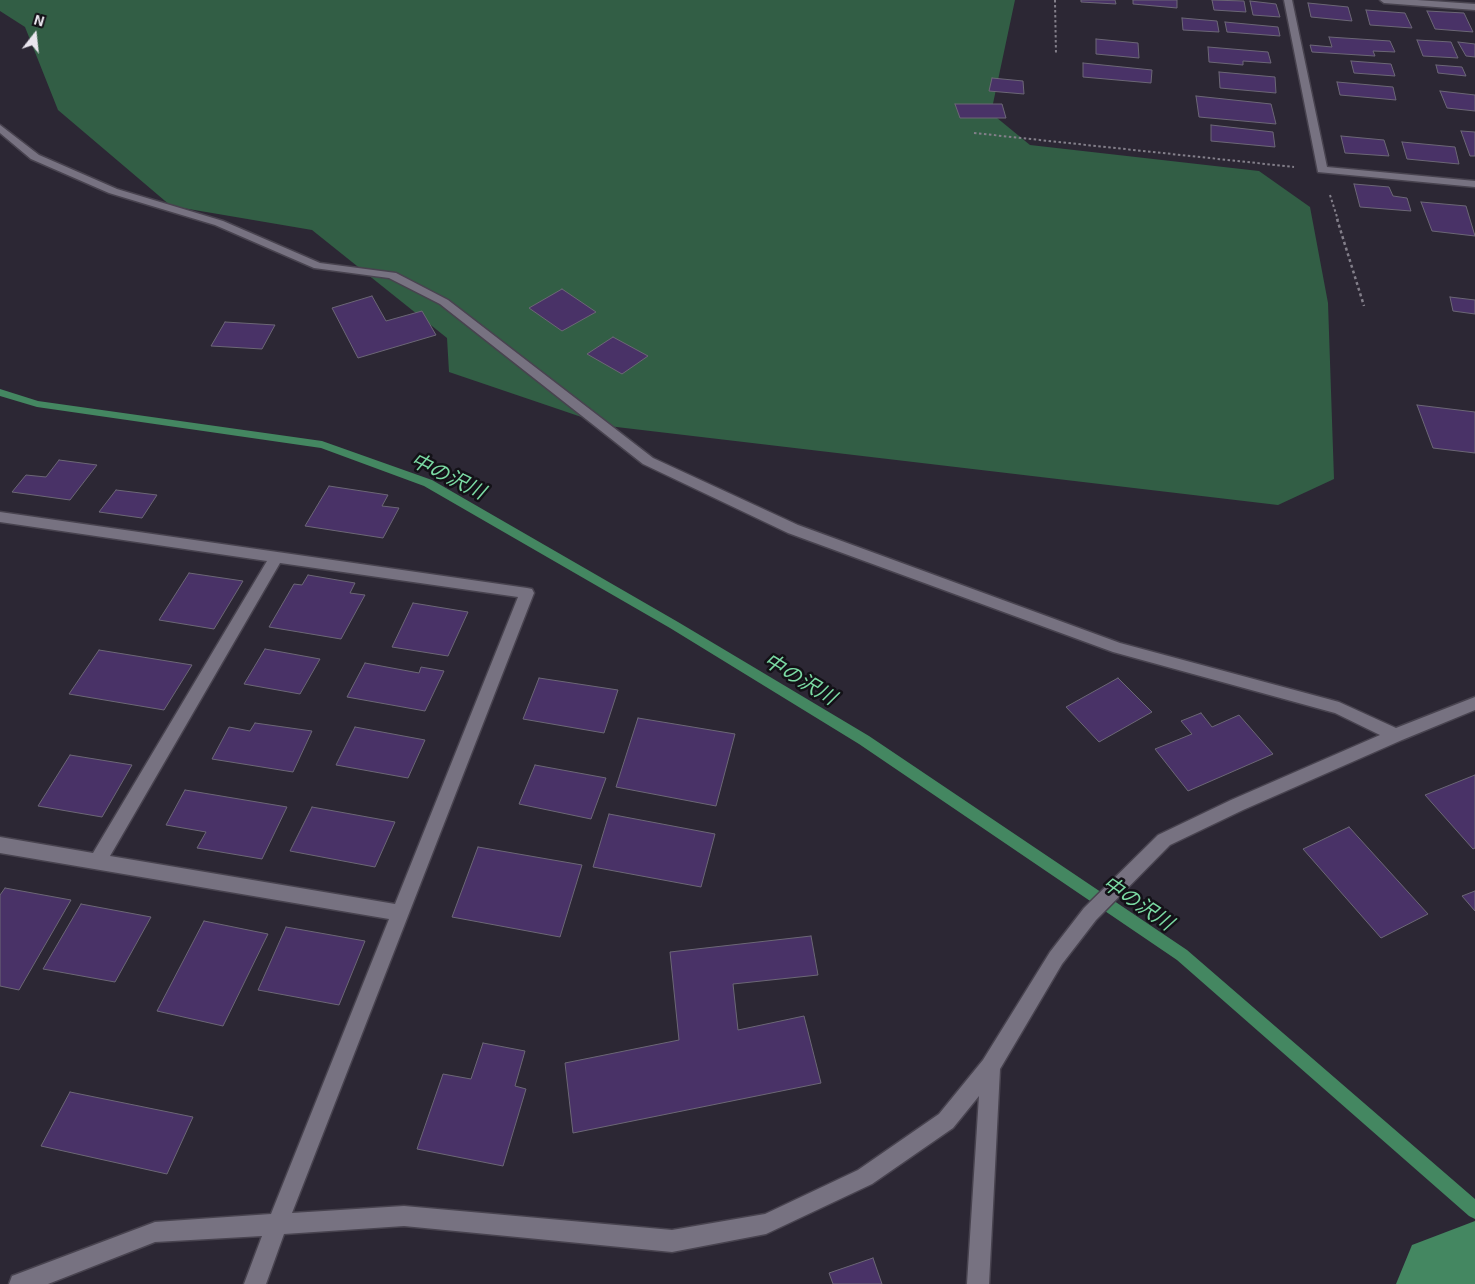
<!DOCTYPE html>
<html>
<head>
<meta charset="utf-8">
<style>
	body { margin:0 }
	#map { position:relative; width:1475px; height:1284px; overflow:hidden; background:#2c2734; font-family:"Exo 2",sans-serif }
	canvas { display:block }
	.north { position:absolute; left:10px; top:10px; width:50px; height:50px; -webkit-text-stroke:4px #131117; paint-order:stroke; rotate:16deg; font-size:14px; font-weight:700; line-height:20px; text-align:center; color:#eae6ef }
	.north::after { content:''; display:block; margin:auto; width:18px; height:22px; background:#eae6ef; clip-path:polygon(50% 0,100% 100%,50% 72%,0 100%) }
</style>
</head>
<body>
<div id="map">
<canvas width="1475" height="1284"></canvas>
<div class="north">N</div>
</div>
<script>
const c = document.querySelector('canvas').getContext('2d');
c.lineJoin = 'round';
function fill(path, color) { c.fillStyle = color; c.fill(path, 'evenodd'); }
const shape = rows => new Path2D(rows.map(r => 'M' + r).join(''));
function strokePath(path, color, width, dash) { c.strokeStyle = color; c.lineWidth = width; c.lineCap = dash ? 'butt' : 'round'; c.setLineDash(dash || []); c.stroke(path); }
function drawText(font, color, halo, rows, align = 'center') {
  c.font = font + ' "Exo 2","Noto Sans JP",sans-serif'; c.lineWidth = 5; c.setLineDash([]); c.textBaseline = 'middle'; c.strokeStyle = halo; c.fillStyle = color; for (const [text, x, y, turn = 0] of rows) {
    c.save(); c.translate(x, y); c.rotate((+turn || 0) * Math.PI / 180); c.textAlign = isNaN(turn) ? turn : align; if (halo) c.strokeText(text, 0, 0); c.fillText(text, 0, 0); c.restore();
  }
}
fill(shape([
	[0,0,1015,0,991,113,1030,145,1259,171,1310,207,1328,303,1334,479,1278,505,608,426,449,372,447,338,312,230,171,206,58,110,25,27,0,11]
]), '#325e45');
fill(shape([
	[0,389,38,401,322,441,432,480,678,622,869,736,1187,950,1475,1199,1475,1219,1469,1216,1177,960,859,744,670,628,424,486,321,448,37,407,0,396,0,389]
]), '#448761');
fill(shape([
	[1475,1221,1475,1284,1396,1284,1412,1245,1475,1221]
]), '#448761');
const building = shape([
	[1081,0,1115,0,1116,4,1081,2,1081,0],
	[1133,0,1177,0,1177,8,1133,4,1133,0],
	[1212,0,1244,1,1246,12,1214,10,1212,0],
	[1250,1,1276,4,1280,17,1253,15,1250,1],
	[1308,3,1348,7,1352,21,1311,17,1308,3],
	[1366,10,1405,13,1412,28,1370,25,1366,10],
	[1427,11,1464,13,1473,32,1435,29,1427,11],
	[1182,18,1217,21,1219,32,1183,30,1182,18],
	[1225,22,1278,27,1280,36,1227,32,1225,22],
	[1329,37,1390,41,1395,52,1373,51,1375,56,1312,52,1310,45,1332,47,1329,37],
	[1096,39,1138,43,1139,58,1096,54,1096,39],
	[1417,40,1451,42,1458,58,1423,56,1417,40],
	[1458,42,1475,44,1475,57,1466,56,1458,42],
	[1208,47,1268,52,1271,63,1243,61,1243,65,1209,62,1208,47],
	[1351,61,1391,64,1395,76,1354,73,1351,61],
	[1083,63,1152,70,1151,83,1083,77,1083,63],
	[1436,65,1462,67,1466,76,1438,73,1436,65],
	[1219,72,1275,77,1276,93,1220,88,1219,72],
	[992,78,1023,81,1024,94,989,91,992,78],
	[1337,82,1393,87,1396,100,1340,95,1337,82],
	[1440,91,1475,95,1475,111,1447,108,1440,91],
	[1196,96,1271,104,1276,124,1199,117,1196,96],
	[955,104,1002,104,1006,118,960,118,955,104],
	[1211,125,1273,132,1275,147,1211,141,1211,125],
	[1461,131,1475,132,1475,156,1470,156,1461,131],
	[1341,136,1384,140,1389,156,1345,153,1341,136],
	[1402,142,1455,147,1459,164,1407,159,1402,142],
	[1354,184,1389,187,1393,196,1407,198,1411,211,1360,207,1354,184],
	[1421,202,1466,206,1475,236,1432,231,1421,202],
	[562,289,596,312,562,331,529,308,562,289],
	[372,296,386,321,422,311,436,335,358,358,332,308,372,296],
	[1450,297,1475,300,1475,314,1453,311,1450,297],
	[225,322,275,325,262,349,211,346,225,322],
	[613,337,648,356,622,374,587,354,613,337],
	[1417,405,1475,412,1475,453,1433,448,1417,405],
	[59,460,97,465,70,500,12,492,26,475,46,477,59,460],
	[329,486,388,495,382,506,399,508,383,538,305,526,329,486],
	[116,490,157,495,142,518,99,512,116,490],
	[189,573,243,581,214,629,159,620,189,573],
	[308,575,355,583,350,593,365,595,341,639,269,627,294,584,302,585,308,575],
	[413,603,468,612,448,656,392,647,413,603],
	[265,649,320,659,300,694,244,684,265,649],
	[99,650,192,665,164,710,69,694,99,650],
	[365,663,419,673,421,667,444,671,425,711,347,697,365,663],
	[539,678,618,690,604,733,523,719,539,678],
	[1118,678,1152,712,1099,742,1066,707,1118,678],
	[1201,713,1212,727,1239,715,1273,754,1188,791,1155,749,1192,734,1181,721,1201,713],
	[638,718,735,734,716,806,616,787,638,718],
	[255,723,312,731,293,772,212,759,229,727,250,731,255,723],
	[355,727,425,740,408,778,336,765,355,727],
	[70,755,132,765,102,817,38,806,70,755],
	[535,765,606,778,591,819,519,804,535,765],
	[1475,775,1475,848,1473,849,1425,795,1475,775],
	[185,790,287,807,262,859,197,848,206,832,166,825,185,790],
	[312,807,395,822,375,867,290,851,312,807],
	[609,814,715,834,701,887,593,867,609,814],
	[1349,827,1428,914,1381,938,1303,849,1349,827],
	[478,847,582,865,560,937,452,917,478,847],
	[5,888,71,900,19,990,0,986,0,895,5,888],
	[1475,891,1475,911,1462,896,1475,891],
	[81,904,151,917,115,982,43,969,81,904],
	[204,921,268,934,223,1026,157,1011,204,921],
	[286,927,365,941,339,1005,258,990,286,927],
	[811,936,818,975,733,984,738,1030,804,1016,821,1083,573,1133,565,1063,679,1040,670,952,811,936],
	[483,1043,525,1051,515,1086,526,1089,503,1166,417,1149,443,1074,471,1079,483,1043],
	[70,1092,193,1117,167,1174,41,1146,70,1092],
	[873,1258,882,1284,833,1284,829,1273,873,1258]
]);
fill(building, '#493267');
strokePath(building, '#6c6776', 1);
const minor = shape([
	[1284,0,1292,0,1327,167,1475,181,1475,187,1318,172,1284,0],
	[1380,0,1417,0,1475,4,1475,10,1384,3,1380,0],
	[0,125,39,155,117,189,223,221,320,263,396,273,448,300,653,458,798,525,1120,643,1339,702,1396,728,1475,697,1475,710,1402,740,1243,810,1170,845,1096,920,1062,964,1000,1069,989,1284,967,1284,979,1096,953,1128,872,1184,766,1234,672,1252,404,1226,284,1234,266,1284,244,1284,262,1236,155,1242,48,1284,9,1284,12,1276,155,1222,271,1214,389,919,0,853,0,837,93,853,267,561,0,522,0,512,527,588,532,589,534,593,292,1213,404,1206,672,1230,765,1214,858,1170,939,1114,983,1060,1050,952,1084,908,1158,835,1231,800,1380,735,1335,713,1113,652,788,533,643,464,440,304,389,278,314,268,215,225,109,193,31,159,0,133,0,125],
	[280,563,518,597,395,904,110,856,280,563]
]);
strokePath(minor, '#48434f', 3);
strokePath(shape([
	[1055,0,1056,55],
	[974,133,1294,167],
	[1330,195,1338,220]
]), '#837f8a', 2, [2.5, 2.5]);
strokePath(shape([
	[1337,219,1364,306]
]), '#837f8a', 2.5, [3, 3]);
fill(minor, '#777281');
drawText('italic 20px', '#7bdba4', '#131117', [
	["中の沢川",448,476,26],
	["中の沢川",800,679,31],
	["中の沢川",1138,903,34]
]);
</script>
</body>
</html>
